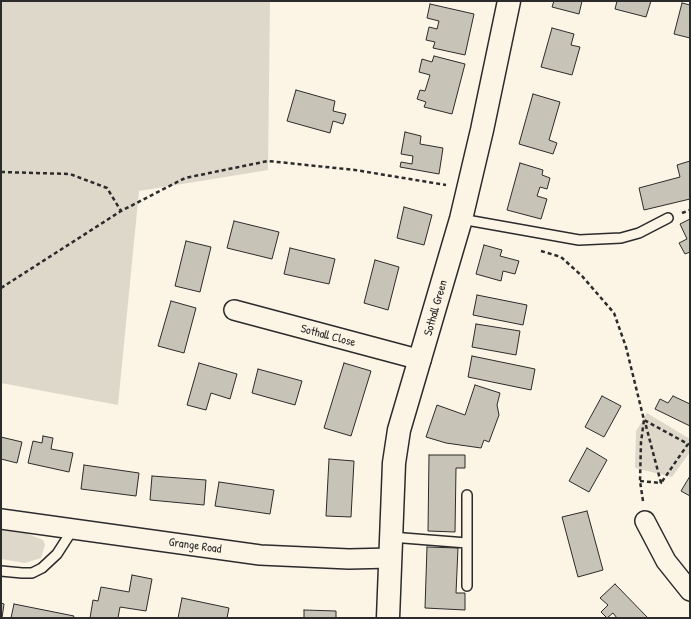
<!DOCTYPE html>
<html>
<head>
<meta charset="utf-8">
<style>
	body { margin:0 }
	#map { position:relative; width:691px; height:619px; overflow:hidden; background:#fcf5e5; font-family:"Patrick Hand",sans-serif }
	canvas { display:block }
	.frame { position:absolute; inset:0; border:2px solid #2b2b2b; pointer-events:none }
</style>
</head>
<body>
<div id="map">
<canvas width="691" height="619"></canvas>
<div class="frame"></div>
</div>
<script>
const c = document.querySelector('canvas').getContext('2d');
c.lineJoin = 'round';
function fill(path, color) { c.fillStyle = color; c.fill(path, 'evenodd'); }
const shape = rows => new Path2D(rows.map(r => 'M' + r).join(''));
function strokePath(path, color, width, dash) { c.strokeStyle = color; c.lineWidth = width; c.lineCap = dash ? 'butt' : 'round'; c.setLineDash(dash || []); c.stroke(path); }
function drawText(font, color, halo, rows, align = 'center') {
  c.font = font + ' "Patrick Hand",sans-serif'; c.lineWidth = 3.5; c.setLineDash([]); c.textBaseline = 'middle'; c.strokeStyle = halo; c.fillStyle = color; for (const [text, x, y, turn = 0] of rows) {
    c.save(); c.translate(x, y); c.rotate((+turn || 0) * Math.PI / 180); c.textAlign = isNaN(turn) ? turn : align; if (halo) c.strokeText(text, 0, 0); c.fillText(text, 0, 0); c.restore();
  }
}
fill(shape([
	[1,1,270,1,268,170,139,191,118,405,1,383],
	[647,413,690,439,690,452,672,477,635,468,636,431],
	[1,530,28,534,43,540,45,545,41,558,25,563,1,559]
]), '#ded8ca');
const building = shape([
	[554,1,582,1,579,14,552,7,554,1],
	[617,1,651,1,646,17,615,9,617,1],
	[682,3,690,5,690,38,674,34,682,3],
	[430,4,474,14,465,55,433,48,435,42,426,40,429,27,437,29,439,21,427,18,430,4],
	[552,28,574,34,571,45,580,47,572,75,541,67,552,28],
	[434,56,465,64,452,114,424,107,426,102,417,99,420,90,425,91,430,75,419,72,422,59,432,62,434,56],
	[296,90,335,101,333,111,346,114,343,124,333,121,330,133,287,121,296,90],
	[533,94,560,102,549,140,557,143,553,154,519,144,533,94],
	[405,132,421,136,420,144,443,148,439,174,400,167,401,162,412,164,413,156,401,154,405,132],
	[690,161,690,199,644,210,639,188,680,177,677,165,690,161],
	[520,163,543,170,542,175,550,178,547,189,540,187,537,196,547,199,541,219,507,210,520,163],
	[404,207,432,215,424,245,397,238,404,207],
	[690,219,690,252,685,254,679,243,687,239,680,224,690,219],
	[234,221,279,232,272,259,227,248,234,221],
	[186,241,211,247,200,292,175,286,186,241],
	[484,245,502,250,500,256,519,261,515,274,503,271,501,281,476,274,484,245],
	[290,248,335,259,329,284,284,274,290,248],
	[375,260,399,267,388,310,364,303,375,260],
	[477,295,527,305,523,325,473,315,477,295],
	[171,301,196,308,184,353,158,346,171,301],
	[476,324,520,331,516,355,472,347,476,324],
	[472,356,535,369,531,390,468,377,472,356],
	[199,363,237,374,230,399,211,393,206,410,187,405,199,363],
	[344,363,371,371,351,436,324,428,344,363],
	[258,369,302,381,295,405,252,393,258,369],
	[475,385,500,393,497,405,499,415,489,442,484,440,481,448,446,443,426,437,437,405,465,415,475,385],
	[602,396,621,406,604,437,585,427,602,396],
	[673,396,690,404,690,426,655,409,660,399,668,403,673,396],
	[43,436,53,438,51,449,73,453,69,472,28,463,33,441,42,443,43,436],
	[1,437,22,442,17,463,1,459,1,437],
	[587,448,607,460,589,492,569,481,587,448],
	[429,455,465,455,465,468,456,468,455,532,428,531,429,455],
	[329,459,354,461,351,517,326,516,329,459],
	[84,465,139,473,136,496,81,489,84,465],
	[152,476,206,480,204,505,150,500,152,476],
	[690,476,690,496,681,491,690,476],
	[219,482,274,490,270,514,215,506,219,482],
	[587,511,603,570,578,577,562,517,587,511],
	[427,547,458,548,456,593,465,593,465,610,425,608,427,547],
	[132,575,152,579,146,611,120,607,118,618,90,618,93,600,98,601,101,587,129,592,132,575],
	[615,584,648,618,617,618,613,613,607,618,601,612,608,605,600,598,615,584],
	[182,598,229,608,227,618,178,618,182,598],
	[1,603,4,604,2,618,1,618,1,603],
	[14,604,74,616,73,618,11,618,14,604],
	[304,610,336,611,336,618,304,618,304,610]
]);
fill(building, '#c8c3b7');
strokePath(building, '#2b2b2b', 1);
const lane = shape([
	[461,219,579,240,621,238,639,233,668,218],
	[467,495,467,586],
	[391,537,467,543],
	[1,571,22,573,32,573,42,568,57,554,73,529]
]);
const street = shape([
	[234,310,421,360],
	[1,519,260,555,349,559,391,558],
	[645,521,666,561,690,591]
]);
const secondary = shape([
	[388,618,394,463,399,430,461,219,482,130,509,1]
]);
strokePath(lane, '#2b2b2b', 12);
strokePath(street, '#2b2b2b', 22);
strokePath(secondary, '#2b2b2b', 25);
strokePath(shape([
	[1,172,70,174,107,188,121,211],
	[682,213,690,210],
	[541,251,561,257,582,276,614,313,626,347,644,420,688,444,661,483],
	[1,288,121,211,185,178,268,161,355,170,446,185],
	[640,481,661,483,645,422],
	[643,501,640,481,641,442,644,420]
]), '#2b2b2b', 2.5, [4, 3]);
strokePath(lane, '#fcf5e5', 9);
strokePath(street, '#fcf5e5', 19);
strokePath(secondary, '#fcf5e5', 22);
drawText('12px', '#2b2b2b', '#fcf5e5', [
	["Sothall Green",436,308,-74],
	["Sothall Close",328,336,15],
	["Grange Road",195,546,8]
]);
</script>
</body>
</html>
